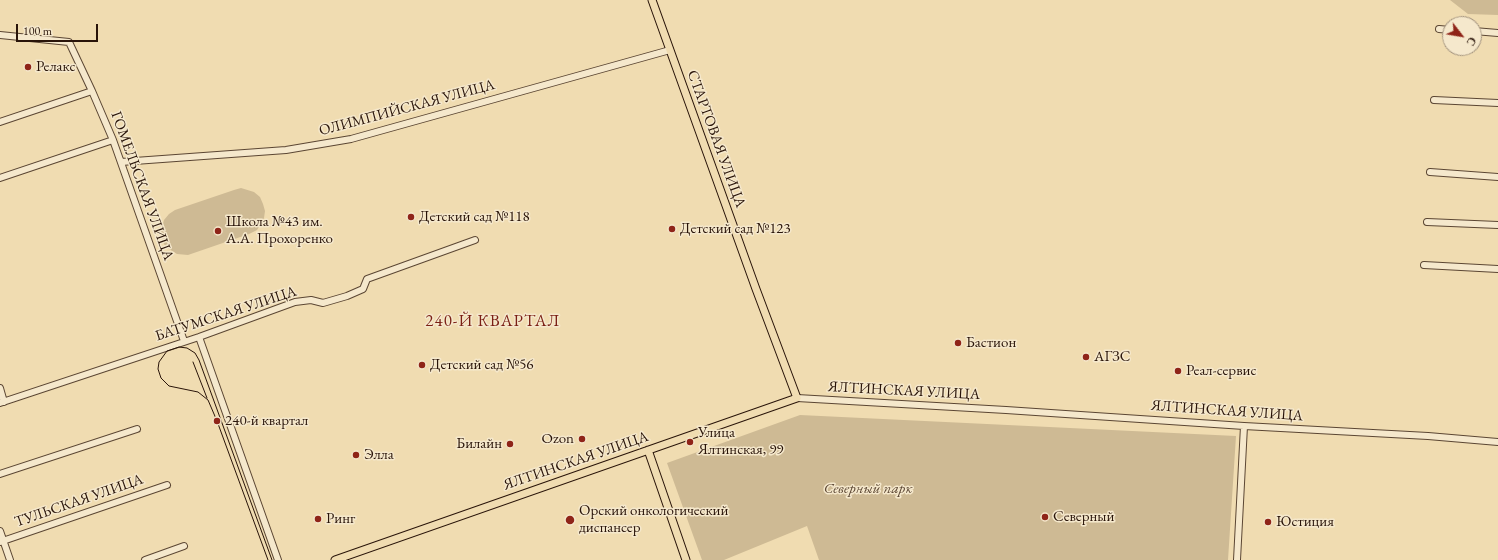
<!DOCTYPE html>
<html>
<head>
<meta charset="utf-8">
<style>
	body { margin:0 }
	#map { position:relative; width:1498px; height:560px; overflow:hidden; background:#f0dcb1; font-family:"EB Garamond",serif }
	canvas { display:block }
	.north { position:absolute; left:1442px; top:16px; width:40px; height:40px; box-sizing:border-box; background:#f5e8cc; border:1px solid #a3937e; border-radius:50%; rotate:121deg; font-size:11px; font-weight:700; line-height:16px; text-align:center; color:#291409 }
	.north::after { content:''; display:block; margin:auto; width:14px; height:18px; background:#8f2418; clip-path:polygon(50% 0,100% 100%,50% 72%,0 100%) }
	.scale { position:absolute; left:16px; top:24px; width:82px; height:18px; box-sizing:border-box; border:2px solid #291409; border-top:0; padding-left:5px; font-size:12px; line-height:14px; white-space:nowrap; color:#291409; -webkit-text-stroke:3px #f5e8cc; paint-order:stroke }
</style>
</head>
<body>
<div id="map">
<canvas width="1498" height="560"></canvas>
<div class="north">С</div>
<div class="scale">100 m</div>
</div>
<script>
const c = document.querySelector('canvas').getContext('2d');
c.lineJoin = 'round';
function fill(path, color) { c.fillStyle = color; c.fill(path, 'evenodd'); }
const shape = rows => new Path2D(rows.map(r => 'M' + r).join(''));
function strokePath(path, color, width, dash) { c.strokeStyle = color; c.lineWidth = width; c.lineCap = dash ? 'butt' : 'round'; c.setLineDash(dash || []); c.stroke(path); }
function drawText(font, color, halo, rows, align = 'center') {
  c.font = font + ' "EB Garamond",serif'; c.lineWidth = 3; c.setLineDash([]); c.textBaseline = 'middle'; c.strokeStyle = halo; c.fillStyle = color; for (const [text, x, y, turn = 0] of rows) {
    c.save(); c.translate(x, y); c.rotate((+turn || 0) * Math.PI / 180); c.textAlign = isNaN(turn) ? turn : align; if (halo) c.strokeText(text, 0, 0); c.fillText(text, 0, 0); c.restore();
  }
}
fill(shape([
	[1450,0,1498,0,1498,15,1468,14],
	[241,188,254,192,260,197,263,204,265,211,264,218,257,230,249,234,188,255,177,254,166,247,162,241,161,231,164,220,169,214,175,210,234,190],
	[800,415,1236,436,1228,560,819,560,807,526,724,560,702,560,667,463]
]), '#ceba94');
const minor = shape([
	[1439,29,1450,30],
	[1474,31,1498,33],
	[0,35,69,42,92,91,113,140,184,341],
	[1434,100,1498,103],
	[0,122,92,91],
	[121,162,286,150,351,139,670,50],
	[1430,172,1498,177],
	[0,178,113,140],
	[1427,222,1498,225],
	[1424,265,1498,269],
	[199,337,278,560],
	[0,388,4,402],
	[797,398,1006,410,1244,426,1428,436,1498,442],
	[0,403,199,337,295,302,311,300,323,303,347,296,363,289,367,279,475,240],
	[0,474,137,429],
	[0,531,10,560],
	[0,542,167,485],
	[145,560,184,546],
	[1237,560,1244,426]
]);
const major = shape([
	[648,450,686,560],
	[335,560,797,398,756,289,652,0]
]);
strokePath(minor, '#5b4633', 8);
strokePath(major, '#291409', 9);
strokePath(minor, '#f5e8cc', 6);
strokePath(major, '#f0dcb1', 7);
strokePath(shape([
	[193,362,207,398],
	[268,560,217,421,208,400,198,392,169,386,161,378,158,369,159,362,167,351,179,347,187,348,195,353,199,360,272,560]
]), '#291409', 1);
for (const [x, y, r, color] of [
	[28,67,4,"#8f2418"],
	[411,217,4,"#8f2418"],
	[672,229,4,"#8f2418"],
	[218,231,4,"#8f2418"],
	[958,343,4,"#8f2418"],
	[1086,357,4,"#8f2418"],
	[422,365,4,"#8f2418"],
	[1178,371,4,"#8f2418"],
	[217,421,4,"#8f2418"],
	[582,439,4,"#8f2418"],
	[690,442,4,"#8f2418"],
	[510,444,4,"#8f2418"],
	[356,455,4,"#8f2418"],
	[1045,517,4,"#8f2418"],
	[318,519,4,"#8f2418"],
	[570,520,5,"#8f2418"],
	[1268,522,4,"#8f2418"]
]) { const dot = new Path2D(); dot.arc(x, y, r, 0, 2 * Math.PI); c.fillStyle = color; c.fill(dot); strokePath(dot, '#f5e8cc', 1.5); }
drawText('15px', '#291409', '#f5e8cc', [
	["Релакс",36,67],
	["Детский сад №118",419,217],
	["Школа №43 им.",226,222],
	["А.А. Прохоренко",226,239],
	["Детский сад №123",680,229],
	["Бастион",966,343],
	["АГЗС",1094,357],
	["Детский сад №56",430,365],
	["Реал-сервис",1186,371],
	["240-й квартал",225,421],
	["Улица",698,433],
	["Ялтинская, 99",698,450],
	["Ozon",574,439,"right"],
	["Билайн",502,444,"right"],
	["Элла",364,455],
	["Орский онкологический",579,511],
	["диспансер",579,528],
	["Северный",1053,517],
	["Ринг",326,519],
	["Юстиция",1276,522]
], 'left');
drawText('15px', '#291409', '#f5e8cc', [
	["ОЛИМПИЙСКАЯ УЛИЦА",407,108,-15],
	["СТАРТОВАЯ УЛИЦА",716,139,70],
	["ГОМЕЛЬСКАЯ УЛИЦА",142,186,70],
	["БАТУМСКАЯ УЛИЦА",226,314,-18],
	["ЯЛТИНСКАЯ УЛИЦА",904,391,3],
	["ЯЛТИНСКАЯ УЛИЦА",1227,411,4],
	["ЯЛТИНСКАЯ УЛИЦА",576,461,-19],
	["ТУЛЬСКАЯ УЛИЦА",79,501,-19]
]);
drawText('italic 15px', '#5b4633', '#f5e8cc', [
	["Северный парк",868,489]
]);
c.letterSpacing = '1px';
drawText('17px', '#7a1f14', '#f5e8cc', [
	["240-Й КВАРТАЛ",493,321]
]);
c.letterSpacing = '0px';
</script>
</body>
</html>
